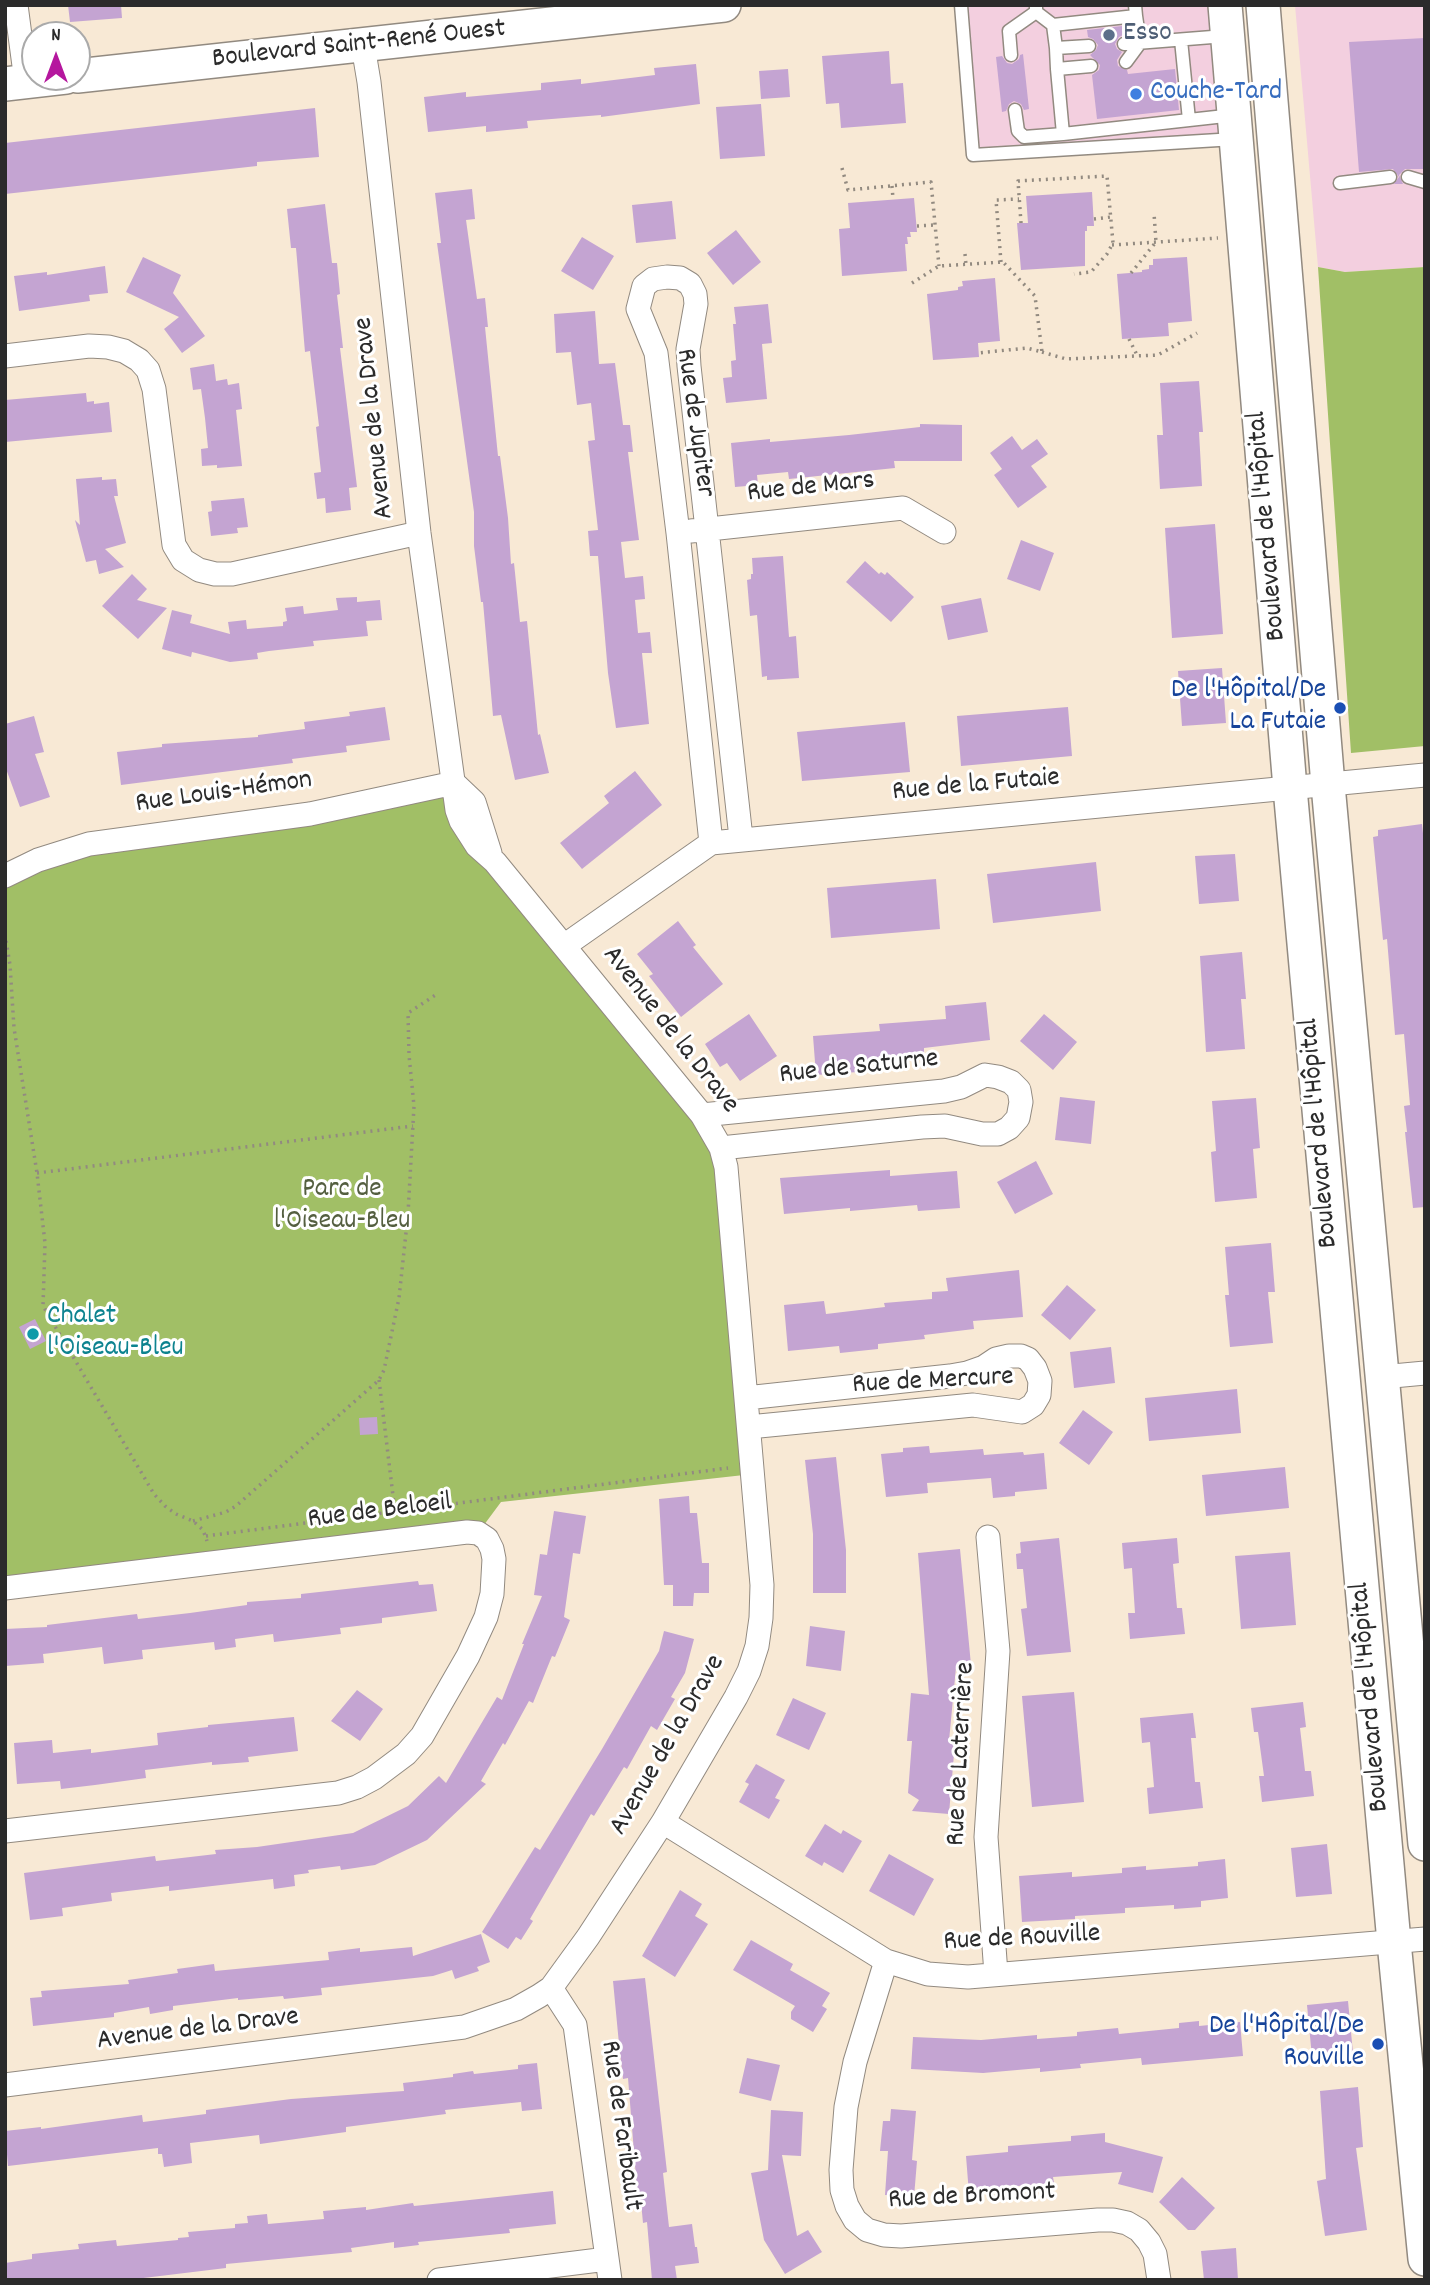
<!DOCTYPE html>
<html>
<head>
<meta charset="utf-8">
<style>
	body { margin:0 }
	#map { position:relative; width:1430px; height:2285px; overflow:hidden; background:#f8e9d5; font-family:Dekko,sans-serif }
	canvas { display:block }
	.frame { position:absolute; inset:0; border:7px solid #2b2b2b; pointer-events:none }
	.north { position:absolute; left:21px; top:21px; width:70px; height:70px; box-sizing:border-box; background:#fff; border:2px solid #aaa; border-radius:50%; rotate:0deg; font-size:19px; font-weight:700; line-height:28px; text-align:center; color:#2b2b2b }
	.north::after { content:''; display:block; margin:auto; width:24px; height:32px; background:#b5179e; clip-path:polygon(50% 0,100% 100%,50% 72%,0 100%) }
</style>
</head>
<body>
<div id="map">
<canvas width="1430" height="2285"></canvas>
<div class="frame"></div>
<div class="north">N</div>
</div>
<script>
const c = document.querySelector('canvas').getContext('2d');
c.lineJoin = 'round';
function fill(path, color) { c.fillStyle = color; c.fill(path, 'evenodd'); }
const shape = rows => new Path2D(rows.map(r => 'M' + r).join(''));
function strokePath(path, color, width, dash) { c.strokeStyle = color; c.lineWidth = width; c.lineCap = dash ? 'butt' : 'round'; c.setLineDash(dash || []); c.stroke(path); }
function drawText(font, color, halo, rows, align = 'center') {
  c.font = font + ' Dekko,sans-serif'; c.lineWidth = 6; c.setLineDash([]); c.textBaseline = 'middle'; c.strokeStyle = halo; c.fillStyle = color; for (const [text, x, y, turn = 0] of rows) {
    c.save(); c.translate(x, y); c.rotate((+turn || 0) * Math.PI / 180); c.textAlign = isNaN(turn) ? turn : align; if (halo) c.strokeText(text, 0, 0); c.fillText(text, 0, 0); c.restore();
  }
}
fill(shape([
	[961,5,1225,5,1237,139,973,155],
	[1295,5,1425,5,1425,267,1345,272,1318,267]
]), '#f3cfdf');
fill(shape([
	[1318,267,1345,272,1425,267,1425,746,1351,753],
	[416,790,456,798,713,1131,753,1474,501,1502,478,1533,5,1588,5,876,38,860]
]), '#a1bf66');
fill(shape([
	[68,5,121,5,122,18,70,22],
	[1122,26,1123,35,1119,37,1115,44,1117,49,1122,52,1117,60,1118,66,1127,70,1128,74,1175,69,1179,110,1097,119,1092,75,1099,70,1100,65,1090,55,1096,50,1098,45,1093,39,1088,37,1087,30],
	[1425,38,1425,169,1405,169,1399,175,1403,184,1394,184,1399,177,1393,169,1359,172,1349,42],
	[889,51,891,84,903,83,906,123,841,128,839,103,826,104,822,56],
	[1023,54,1029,109,1024,110,1021,104,1014,101,1009,104,1006,111,1002,112,996,57,1002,56,1007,63,1012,64,1019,59,1020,55],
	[696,64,700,104,601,117,601,115,527,121,528,128,486,132,486,126,428,132,424,97,466,92,466,97,541,90,541,83,581,79,581,84,655,75,654,68],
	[788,69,790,97,761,99,759,71],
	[761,104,765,156,720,159,716,107],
	[315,108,319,157,257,162,257,166,5,194,5,143],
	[472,189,475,219,466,220,477,299,485,298,488,327,485,327,498,456,500,456,508,518,511,564,514,563,520,622,527,621,538,735,540,734,549,773,515,780,501,715,493,716,483,602,481,602,474,546,474,512,437,243,441,243,435,193],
	[1092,192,1094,226,1087,226,1087,231,1085,231,1085,266,1021,270,1017,223,1028,223,1026,196],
	[914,198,917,232,910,232,911,237,907,237,908,244,905,244,907,271,842,276,839,229,850,228,848,203],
	[672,201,676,239,636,243,632,205],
	[325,204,332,263,337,263,340,294,337,295,343,348,340,348,357,487,349,488,351,510,326,513,325,498,317,499,314,473,321,472,316,427,319,426,310,351,305,352,296,248,291,248,287,209],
	[736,230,761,262,733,285,707,253],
	[582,237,614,256,593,290,561,271],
	[143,257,181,275,173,293,205,336,182,353,164,329,179,317,126,292],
	[1187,257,1192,321,1168,323,1169,336,1122,339,1117,274,1142,272,1142,270,1149,269,1149,265,1153,265,1153,259],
	[105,266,108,293,89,295,90,301,19,311,14,276,47,272,47,275],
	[995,278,1000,341,978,343,979,357,933,360,927,294,958,290,958,287,963,286,962,281],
	[768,304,772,343,762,344,767,399,726,403,723,378,732,377,731,361,736,360,733,324,736,324,734,307],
	[595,311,599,364,615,363,623,425,630,425,633,452,628,452,639,540,621,542,625,578,643,576,645,599,635,600,638,633,650,632,652,653,642,653,649,724,616,728,608,673,598,556,590,556,588,531,598,530,588,441,595,440,591,403,577,405,571,352,556,353,554,314],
	[214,364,216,381,227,379,228,385,239,383,242,409,236,410,242,466,217,468,217,465,202,466,201,449,208,448,205,418,201,389,193,390,190,368],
	[1199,381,1203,432,1199,432,1202,486,1160,489,1157,435,1163,435,1160,383],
	[86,393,87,402,94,401,94,404,109,402,112,432,5,442,5,400],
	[920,424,962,425,962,461,894,461,895,468,789,479,788,472,757,475,758,485,735,487,731,443,770,439,770,442,849,435,920,427],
	[1012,436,1022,450,1037,439,1048,454,1031,466,1047,487,1018,508,994,475,1002,469,990,453],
	[102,477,102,480,116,479,118,496,114,496,126,543,105,549,124,567,99,574,96,560,86,562,75,520,80,525,76,479],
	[244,498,248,527,237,528,238,533,211,536,208,512,212,511,211,501],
	[1215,524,1223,634,1172,638,1165,528],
	[1021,540,1054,553,1040,591,1007,579],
	[783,556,789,637,796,636,799,678,767,680,767,676,762,677,757,615,750,616,747,580,751,579,751,574,753,574,752,558],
	[865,561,879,574,881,572,885,575,887,572,914,597,891,622,846,582],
	[132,574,147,589,137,600,167,608,138,639,102,606],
	[357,597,357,602,380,600,382,620,366,621,368,636,313,641,314,646,269,651,257,653,258,659,230,662,192,652,191,657,162,649,172,610,192,615,190,623,230,634,228,622,246,620,247,629,283,626,283,622,287,621,285,608,303,606,304,614,338,610,336,598],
	[981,598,988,632,948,640,941,606],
	[1222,668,1226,723,1182,726,1178,671],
	[385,707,390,740,346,746,347,752,292,759,293,763,121,785,117,752,162,747,162,744,258,737,258,735,305,729,304,722,350,716,349,712],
	[1068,707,1072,756,961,766,957,716],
	[34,716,44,752,35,754,50,797,20,807,5,766,5,724],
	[905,722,910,772,802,781,797,732],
	[635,771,662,805,582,869,560,843,609,803,604,796],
	[1422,824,1425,852,1425,1207,1413,1208,1405,1132,1407,1132,1404,1106,1410,1105,1404,1034,1395,1035,1387,939,1383,940,1373,837,1378,836,1378,830],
	[1235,854,1239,901,1199,904,1195,856],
	[1096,862,1101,911,993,923,987,874],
	[936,879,940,929,831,938,827,888],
	[678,921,696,945,693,947,723,984,681,1017,649,976,653,974,637,954],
	[1242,952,1246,999,1241,999,1245,1049,1206,1052,1200,956],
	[986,1002,990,1040,924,1048,924,1058,858,1063,858,1072,816,1075,813,1036,880,1031,879,1024,946,1019,945,1006],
	[749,1014,777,1056,740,1081,727,1063,720,1067,705,1044],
	[1044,1014,1077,1042,1053,1070,1020,1041],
	[1060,1097,1095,1101,1091,1144,1055,1140],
	[1256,1098,1260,1148,1253,1149,1257,1198,1215,1202,1211,1152,1216,1151,1212,1101],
	[1036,1161,1053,1194,1015,1214,997,1182],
	[890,1170,890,1176,957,1171,960,1208,918,1211,917,1205,850,1211,850,1208,784,1214,780,1178],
	[1271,1243,1275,1292,1268,1292,1273,1343,1230,1347,1225,1295,1229,1295,1225,1247],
	[1019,1270,1023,1317,973,1321,974,1329,924,1335,925,1339,878,1344,878,1349,840,1353,839,1346,788,1351,784,1305,824,1301,826,1314,885,1307,884,1303,932,1299,932,1292,948,1291,946,1278],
	[1067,1285,1096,1310,1070,1340,1041,1315],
	[35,1319,46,1341,30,1349,19,1327],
	[1111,1347,1115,1383,1074,1388,1070,1352],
	[1237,1389,1241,1433,1149,1441,1145,1398],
	[1083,1410,1113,1432,1089,1465,1059,1443],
	[377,1417,378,1434,360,1435,359,1418],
	[929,1446,930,1453,983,1449,984,1455,1023,1452,1024,1455,1044,1453,1047,1489,1015,1492,1015,1496,993,1498,991,1478,927,1483,928,1493,886,1497,881,1454,903,1452,903,1448],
	[836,1457,846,1550,846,1593,813,1593,813,1534,805,1460],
	[1285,1467,1289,1508,1206,1516,1202,1475],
	[689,1496,690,1513,697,1513,702,1563,709,1563,709,1593,694,1593,693,1606,673,1606,673,1585,664,1585,659,1499],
	[554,1511,586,1516,580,1554,573,1553,564,1617,570,1620,555,1657,552,1656,533,1703,529,1701,505,1745,503,1743,481,1781,486,1784,427,1840,375,1865,341,1870,340,1866,308,1870,309,1873,294,1875,295,1886,274,1889,273,1879,169,1891,169,1886,111,1893,112,1901,62,1908,63,1916,30,1920,24,1873,155,1856,156,1861,216,1854,215,1850,257,1847,353,1833,408,1806,439,1776,446,1783,497,1697,502,1700,524,1644,522,1644,542,1596,534,1595,540,1554,547,1555],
	[1059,1538,1071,1652,1027,1656,1021,1609,1027,1608,1023,1569,1017,1569,1016,1554,1021,1553,1020,1542],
	[1177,1538,1179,1563,1173,1564,1177,1608,1182,1608,1185,1634,1130,1639,1128,1613,1135,1613,1132,1568,1124,1569,1122,1543],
	[960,1549,971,1665,956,1667,949,1741,955,1742,949,1814,912,1811,919,1800,908,1793,912,1741,907,1741,911,1693,929,1695,918,1553],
	[1290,1552,1296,1625,1241,1629,1235,1556],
	[418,1581,419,1585,433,1584,437,1611,382,1618,382,1623,340,1628,341,1634,274,1642,273,1634,235,1639,236,1647,215,1650,214,1642,142,1650,143,1659,104,1664,102,1647,43,1654,44,1663,5,1666,5,1629,47,1627,47,1625,137,1614,138,1619,190,1613,247,1605,247,1602,301,1598,301,1594],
	[810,1626,845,1631,841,1671,806,1666],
	[664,1631,694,1639,685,1673,671,1697,675,1699,657,1730,651,1726,627,1769,624,1767,594,1816,591,1814,530,1919,533,1921,521,1940,516,1937,508,1949,482,1932,535,1847,540,1850,602,1749,659,1651],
	[357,1690,383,1709,360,1741,331,1721],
	[1074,1692,1084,1802,1032,1807,1022,1696],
	[793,1698,826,1713,809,1750,776,1735],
	[1303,1702,1306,1727,1300,1728,1305,1771,1311,1771,1314,1796,1262,1802,1259,1776,1264,1776,1258,1732,1254,1732,1251,1708],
	[1193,1713,1196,1738,1191,1738,1195,1782,1200,1782,1203,1808,1149,1814,1147,1788,1154,1787,1150,1742,1142,1743,1140,1718],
	[294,1717,298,1751,248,1757,249,1762,212,1765,212,1762,145,1770,146,1778,95,1785,61,1789,60,1781,17,1784,14,1743,52,1740,53,1753,91,1749,91,1753,158,1745,157,1733,208,1727,208,1725],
	[756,1764,785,1780,775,1798,780,1800,769,1819,739,1802,749,1784,745,1782],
	[825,1824,841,1834,843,1830,862,1841,843,1873,824,1862,822,1866,805,1856],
	[1327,1844,1332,1894,1296,1897,1291,1848],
	[889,1854,934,1879,914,1916,869,1891],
	[1225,1859,1228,1898,1201,1901,1201,1907,1174,1909,1174,1905,1125,1908,1125,1913,1075,1916,1075,1919,1022,1922,1019,1876,1072,1872,1072,1877,1122,1873,1122,1868,1146,1866,1146,1870,1198,1866,1198,1862],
	[680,1890,702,1904,695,1916,708,1924,675,1977,642,1956],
	[481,1934,490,1962,477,1967,479,1971,455,1979,452,1970,433,1976,321,1988,322,1995,284,1999,283,1996,238,2000,238,1998,173,2006,173,2010,150,2014,149,2007,114,2013,114,2017,33,2026,30,1998,42,1997,41,1991,129,1984,128,1980,178,1973,177,1969,214,1964,215,1971,329,1960,328,1952,360,1948,360,1952,412,1947,413,1956],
	[751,1940,793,1964,790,1970,830,1993,822,2006,827,2009,813,2032,791,2019,791,2012,795,2006,733,1970],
	[645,1978,667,2172,663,2173,669,2227,692,2224,695,2247,697,2247,699,2263,675,2266,677,2280,652,2280,647,2222,643,2223,641,2202,638,2202,628,2078,623,2079,619,2044,613,1981],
	[1348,2001,1353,2053,1312,2057,1307,2005],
	[1199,2021,1199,2026,1240,2022,1243,2056,1142,2065,1141,2058,1080,2064,1081,2068,1040,2072,1040,2068,983,2073,911,2069,913,2037,981,2040,1037,2035,1037,2039,1077,2036,1077,2032,1118,2028,1119,2034,1179,2028,1179,2023],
	[747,2058,780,2065,771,2101,739,2093],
	[537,2063,542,2109,522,2111,521,2102,445,2110,446,2114,346,2127,346,2132,260,2144,259,2135,190,2143,192,2163,164,2167,162,2154,158,2154,158,2148,8,2166,5,2131,41,2127,41,2129,142,2115,143,2122,206,2114,206,2110,291,2099,404,2091,403,2083,453,2077,453,2074,473,2071,474,2074,518,2069,518,2065],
	[1358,2087,1363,2147,1356,2148,1367,2230,1325,2236,1317,2181,1326,2179,1320,2091],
	[891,2109,916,2111,912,2160,917,2161,914,2197,885,2195,888,2151,880,2151,883,2121,890,2121],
	[771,2110,803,2112,801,2156,782,2155,797,2236,808,2230,822,2252,785,2274,764,2240,751,2173,768,2170],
	[1105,2133,1105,2142,1163,2157,1153,2193,1118,2184,1122,2172,1053,2177,1054,2183,1006,2187,1006,2191,969,2194,966,2156,1008,2152,1008,2146,1071,2141,1071,2136],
	[1182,2177,1215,2208,1195,2230,1188,2230,1159,2202],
	[553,2191,556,2224,509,2229,510,2233,418,2242,419,2245,394,2248,394,2242,351,2248,352,2252,226,2264,226,2268,127,2280,5,2280,5,2263,32,2259,32,2254,79,2249,78,2244,116,2240,117,2246,178,2240,178,2238,189,2237,188,2232,235,2228,235,2224,248,2223,247,2216,267,2214,268,2224,324,2219,323,2211,366,2207,366,2210,413,2203,414,2206],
	[1236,2248,1238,2280,1204,2280,1201,2251]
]), '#c4a4d2');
const lane = shape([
	[961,5,973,155,1235,139],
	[1036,5,1036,12,1053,25,1136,16,1135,5],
	[1053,25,1056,48,1089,46],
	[1181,40,1189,120],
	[1124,44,1225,36],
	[1056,48,1057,69,1091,66],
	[1011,55,1009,31,1036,12],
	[1126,62,1140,43,1136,16],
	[1057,69,1063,134,1234,115],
	[1015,110,1018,131,1024,137,1063,134],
	[1408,177,1425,182],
	[1340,183,1390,177]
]);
const street = shape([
	[16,5,26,81],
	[5,356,89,346,108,347,124,351,139,360,148,370,154,389,174,545,183,560,199,570,215,574,232,574,419,533],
	[691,531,903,508,944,532],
	[454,783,474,802,490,853],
	[711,843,678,533,656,353,638,309,644,286,653,279,667,277,680,278,690,284,695,294,696,304,688,349,689,366,741,838],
	[5,876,38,860,89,844,310,814,454,783],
	[564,946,711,843,1425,775],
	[702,1115,944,1091,961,1087,985,1075,998,1077,1011,1082,1019,1090,1021,1102,1018,1118,1009,1128,998,1134,982,1134,945,1126,922,1127,721,1148],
	[1382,1377,1425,1373],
	[746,1398,950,1376,967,1373,984,1367,996,1359,1009,1356,1021,1356,1028,1359,1035,1368,1040,1381,1039,1395,1033,1405,1022,1412,973,1405,749,1427],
	[988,1537,998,1651,986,1837,996,1974],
	[5,1588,467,1532,478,1533,487,1539,492,1549,494,1559,492,1594,486,1617,468,1656,422,1736,406,1754,374,1778,357,1787,338,1793,5,1831],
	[663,1822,886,1961,928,1974,968,1977,1425,1939],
	[886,1961,855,2062,846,2107,841,2170,842,2190,847,2206,855,2220,867,2230,884,2235,901,2236,1098,2220,1113,2220,1127,2223,1139,2230,1149,2242,1155,2254,1159,2280],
	[551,1988,575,2025,610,2280],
	[5,2085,464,2027,516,2009,539,1996,551,1988,588,1937,663,1822,736,1697,749,1671,757,1646,761,1618,762,1585,726,1167,721,1148,702,1115,495,862,477,846,461,821,457,810,419,533,369,82,363,46],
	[439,2280,607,2259]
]);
const secondary = shape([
	[1225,5,1290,788,1394,1942,1425,2259],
	[1263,5,1328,785,1425,1844],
	[77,76,724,5],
	[5,84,66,77]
]);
strokePath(lane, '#928a80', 15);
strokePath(street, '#928a80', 25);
strokePath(secondary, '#928a80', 36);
strokePath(shape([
	[842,168,848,190,931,182,939,266],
	[892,186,893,199],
	[1094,219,1111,217],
	[1021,223,1018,181,1107,176,1113,243,1107,254,1091,272,1074,274],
	[917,226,935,225],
	[1112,245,1218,238],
	[965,254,966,265],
	[1001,262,996,200,1019,199],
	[1131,273,1156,242,1154,213],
	[912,283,939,266,1003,262,1035,296,1042,352,1027,348,978,353],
	[1129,339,1138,357],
	[1042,352,1066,359,1158,355,1197,333],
	[5,934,10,965,14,1028,37,1173,45,1243,43,1306,154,1494,165,1506,176,1514,193,1521,203,1530,207,1541],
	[37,1173,413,1126],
	[379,1380,395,1512],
	[193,1521,226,1512,236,1506,379,1380,384,1370,399,1298,408,1214,414,1106,409,1055,408,1013,437,994],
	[206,1536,728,1468]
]), '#928a80', 3.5, [2, 5]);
strokePath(lane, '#fff', 12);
strokePath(street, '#fff', 23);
strokePath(secondary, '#fff', 33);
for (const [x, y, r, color] of [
	[1109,35,7,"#5c6f8a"],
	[1136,94,7,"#3f7fe0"],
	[1340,708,7,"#1a4fb4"],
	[33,1334,7,"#0f9aa8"],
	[1378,2044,7,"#1a4fb4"]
]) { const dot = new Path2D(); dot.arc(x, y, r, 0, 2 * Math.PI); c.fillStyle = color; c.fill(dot); strokePath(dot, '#fff', 2.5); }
drawText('28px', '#4e5e75', '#fff', [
	["Esso",1123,35]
], 'left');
drawText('28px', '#2b2b2b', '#fff', [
	["Boulevard Saint-René Ouest",359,46,-6],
	["Avenue de la Drave",376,418,-96],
	["Rue de Jupiter",693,423,82],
	["Rue de Mars",811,489,-6],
	["Boulevard de l'Hôpital",1269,526,-95],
	["Rue de la Futaie",976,787,-5],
	["Rue Louis-Hémon",224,794,-8],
	["Avenue de la Drave",669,1031,52],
	["Rue de Saturne",859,1069,-6],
	["Boulevard de l'Hôpital",1321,1133,-95],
	["Rue de Mercure",933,1383,-3],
	["Rue de Beloeil",380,1513,-7],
	["Boulevard de l'Hôpital",1372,1697,-95],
	["Avenue de la Drave",669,1746,-60],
	["Rue de Laterrière",963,1754,-87],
	["Rue de Rouville",1022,1940,-3],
	["Avenue de la Drave",198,2031,-7],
	["Rue de Faribault",619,2126,82],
	["Rue de Bromont",972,2198,-3]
]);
drawText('28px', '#366cbe', '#fff', [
	["Couche-Tard",1150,94]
], 'left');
drawText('28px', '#164399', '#fff', [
	["De l'Hôpital/De",1326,692],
	["La Futaie",1326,724],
	["De l'Hôpital/De",1364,2028],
	["Rouville",1364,2060]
], 'right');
drawText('28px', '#545f40', '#fff', [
	["Parc de",342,1191],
	["l'Oiseau-Bleu",342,1223]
]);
drawText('28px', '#0d838f', '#fff', [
	["Chalet",47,1318],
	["l'Oiseau-Bleu",47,1350]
], 'left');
</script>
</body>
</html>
